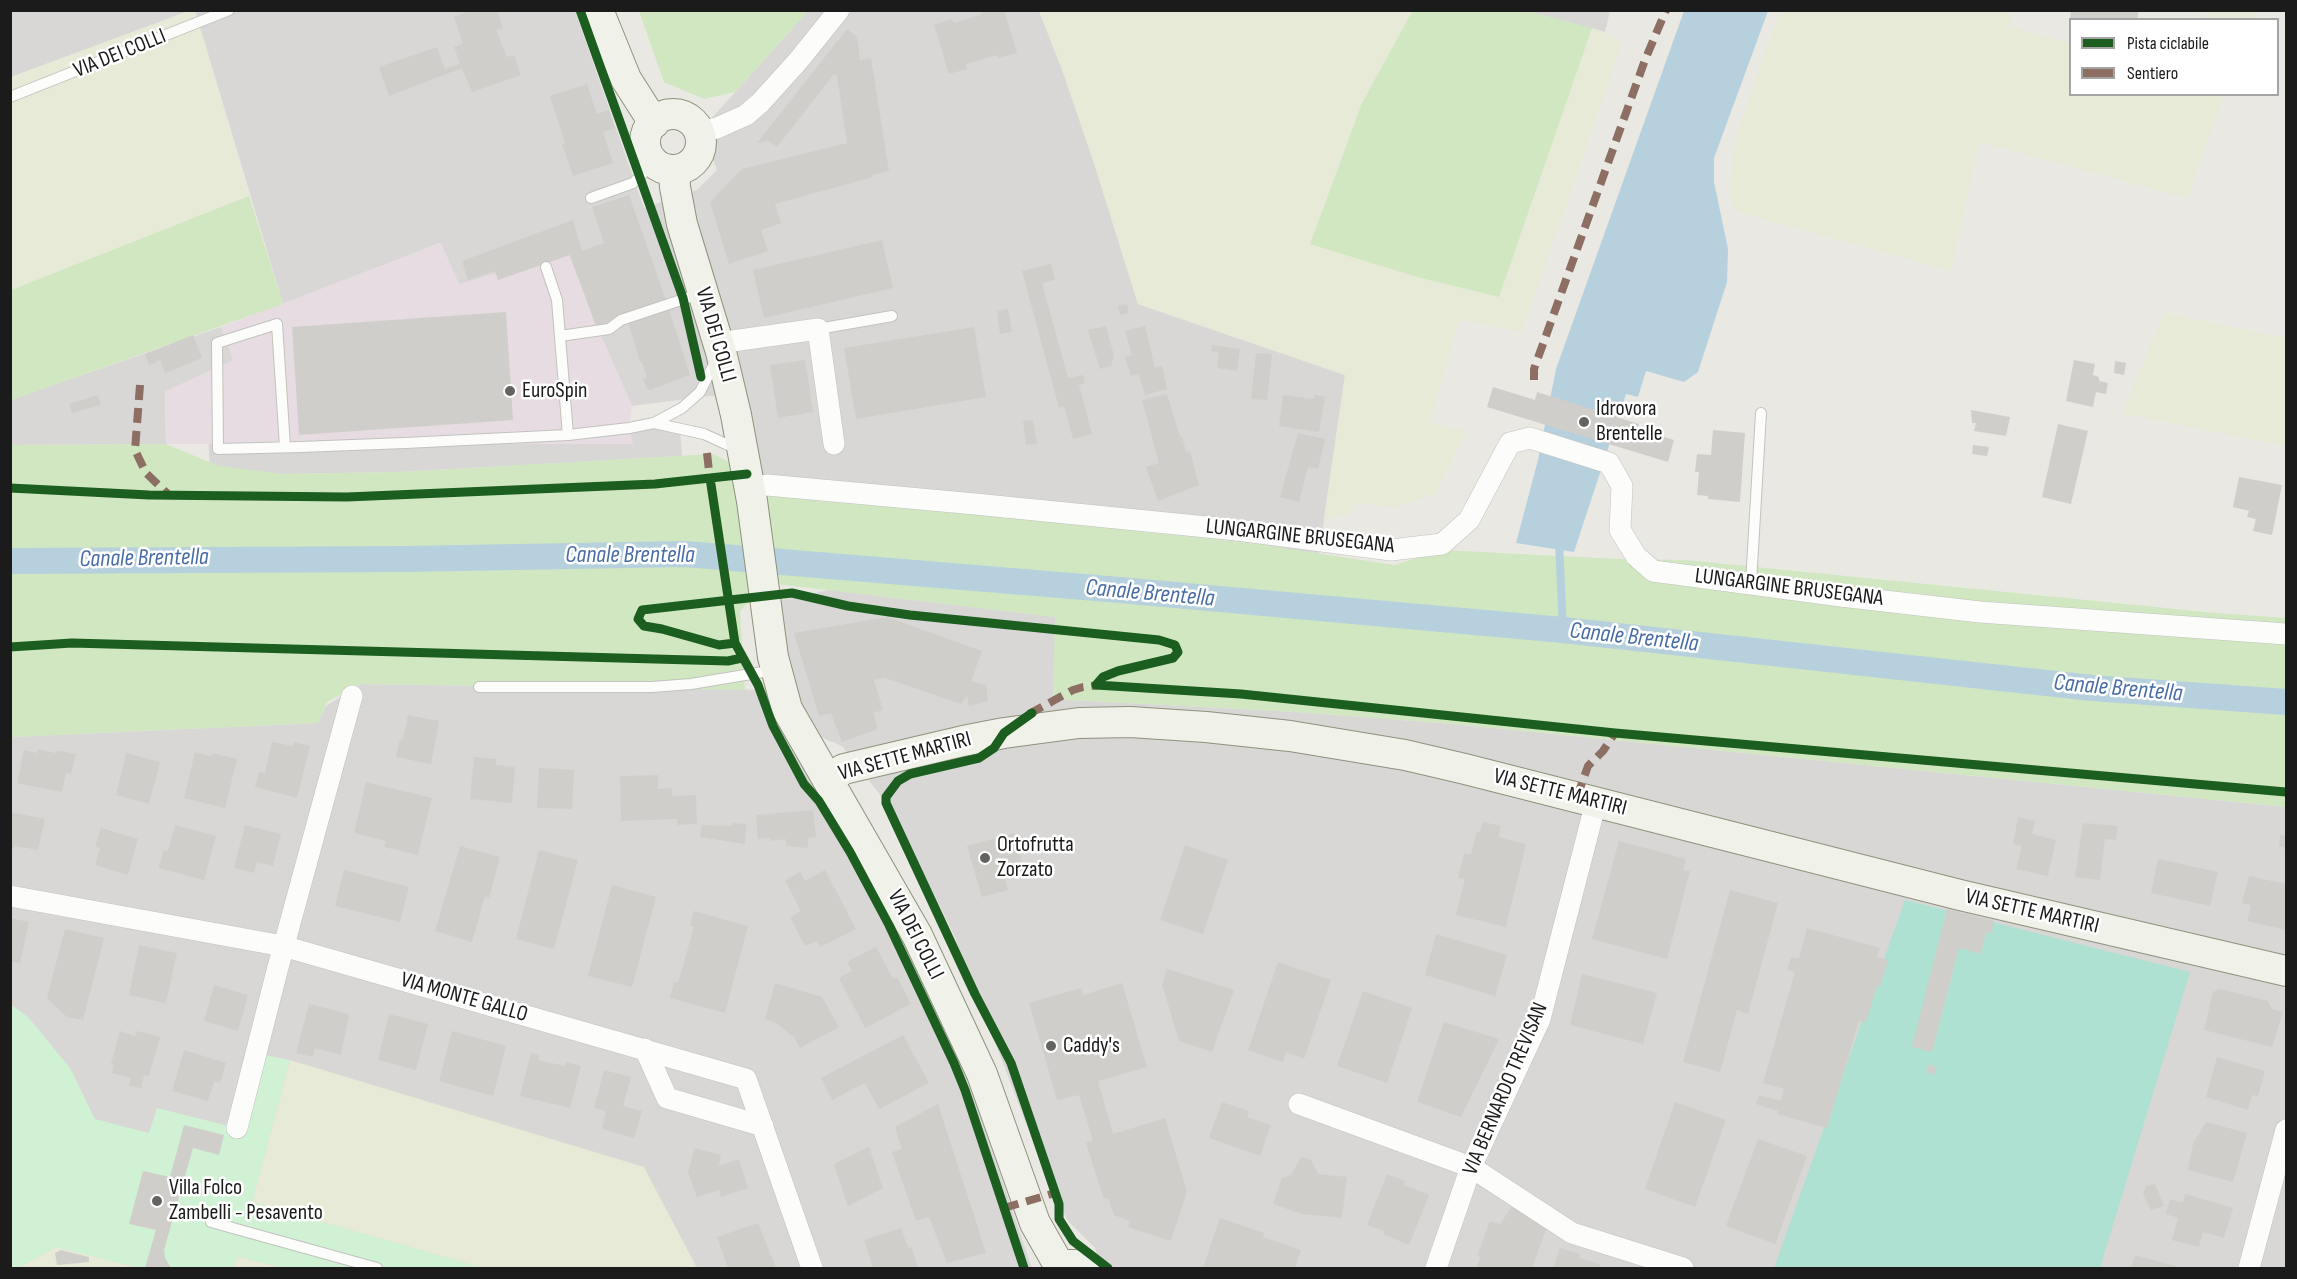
<!DOCTYPE html>
<html>
<head>
<meta charset="utf-8">
<style>
	body { margin:0 }
	#map { position:relative; width:2297px; height:1279px; overflow:hidden; background:#e9e8e3; font-family:"Sofia Sans Condensed",sans-serif }
	canvas { display:block }
	.frame { position:absolute; inset:0; border:12px solid #1b1b1b; pointer-events:none }
	.legend { position:absolute; left:2069px; top:18px; width:210px; height:78px; box-sizing:border-box; background:#fff; border:2px solid #a4a4a4; margin:0; padding:8px 10px; list-style:none; font-size:18px; color:#1b1b1b }
	.legend li { display:flex; align-items:center; gap:12px; height:30px }
	.legend b { width:30px; border:2px solid #a4a4a4 }
</style>
</head>
<body>
<div id="map">
<canvas width="2297" height="1279"></canvas>
<div class="frame"></div>
<ul class="legend">
<li><b style="height:8px;background:#1b5e20"></b>Pista ciclabile</li>
<li><b style="height:8px;background:#8d6e63"></b>Sentiero</li>
</ul>
</div>
<script>
const c = document.querySelector('canvas').getContext('2d');
c.lineJoin = 'round';
function fill(path, color) { c.fillStyle = color; c.fill(path, 'evenodd'); }
const shape = rows => new Path2D(rows.map(r => 'M' + r).join(''));
function strokePath(path, color, width, dash) { c.strokeStyle = color; c.lineWidth = width; c.lineCap = dash ? 'butt' : 'round'; c.setLineDash(dash || []); c.stroke(path); }
function drawText(font, color, halo, rows, align = 'center') {
  c.font = font + ' "Sofia Sans Condensed",sans-serif'; c.lineWidth = 5; c.setLineDash([]); c.textBaseline = 'middle'; c.strokeStyle = halo; c.fillStyle = color; for (const [text, x, y, turn = 0] of rows) {
    c.save(); c.translate(x, y); c.rotate((+turn || 0) * Math.PI / 180); c.textAlign = isNaN(turn) ? turn : align; if (halo) c.strokeText(text, 0, 0); c.fillText(text, 0, 0); c.restore();
  }
}
fill(shape([
	[195,10,575,11,644,208,697,190,717,170,701,130,808,11,842,11,849,14,853,10,1039,11,1063,72,1094,163,1138,304,1345,375,1319,554,1257,544,1053,522,752,473,735,397,709,396,632,406,592,316,597,431,654,423,680,429,682,456,400,472,284,474,210,472,205,373,165,392,166,444,11,445,10,400,221,327,222,329,459,284,440,243,283,304],
	[11,11,189,11,11,77],
	[1526,11,1610,11,1605,32],
	[829,590,1056,617,1053,699,1296,712,1453,724,2286,807,2286,1268,1101,1268,1095,1248,1067,1220,1048,1181,954,935,892,810,842,746,816,735,792,681,778,601],
	[361,684,768,690,886,902,965,1071,1032,1268,11,1268,10,737,318,723,326,706]
]), '#d8d7d5');
fill(shape([
	[441,243,459,284,568,252,595,322,632,406,629,428,633,444,166,444,165,392,233,360,221,327]
]), '#e7dce1');
fill(shape([
	[189,11,195,11,249,196,11,290,11,77],
	[1039,11,1413,11,1362,103,1310,243,1417,277,1499,297,1592,28,1605,32,1622,44,1522,332,1459,320,1430,423,1467,431,1435,494,1393,508,1354,502,1350,514,1324,519,1345,375,1138,304,1094,163,1063,72],
	[1780,11,2013,11,2010,27,2070,43,2070,94,2224,95,2187,198,1979,142,1951,271,1734,211,1729,189,1736,136],
	[2207,11,2207,10,2255,11,2251,19,2204,19],
	[2164,313,2286,338,2286,446,2122,413],
	[290,1060,644,1167,697,1268,483,1268,252,1202],
	[56,1247,140,1268,17,1268],
	[237,1256,282,1268,233,1268]
]), '#e7ead6');
fill(shape([
	[1413,10,1526,11,1592,28,1499,297,1417,277,1310,244,1362,103],
	[639,11,808,11,735,92,704,99,664,82],
	[249,196,283,304,11,400,11,290],
	[166,444,219,466,284,474,400,472,713,454,752,473,1053,522,1257,544,1394,565,1442,550,1618,559,1686,560,2216,613,2286,618,2286,807,1453,724,1296,712,1053,699,1055,617,768,583,740,611,745,690,361,684,327,702,318,723,11,737,10,445]
]), '#d1e7c1');
fill(shape([
	[10,1004,28,1017,70,1068,95,1119,149,1133,157,1108,245,1130,264,1055,290,1060,252,1202,483,1268,282,1268,237,1256,233,1268,140,1268,56,1247,17,1268,11,1268]
]), '#d0f1d4');
fill(shape([
	[1905,900,2190,972,2100,1268,1774,1268]
]), '#aee1d1');
fill(shape([
	[1684,11,1768,11,1714,158,1714,182,1728,249,1727,282,1698,372,1684,382,1646,371,1638,397,1626,394,1574,552,1516,543,1538,460,1556,369]
]), '#b7d0dd');
strokePath(shape([
	[1559,542,1563,630]
]), '#b7d0dd', 8);
strokePath(shape([
	[10,561,404,559,685,554,1120,590,1563,630,2092,688,2286,702]
]), '#b7d0dd', 26);
fill(shape([
	[472,10,497,10,503,28,496,30,507,57,514,55,521,75,472,92,462,68,389,96,379,67,437,47,445,69,460,64,454,47,463,44,454,17],
	[984,10,1004,10,1017,53,998,58,997,55,966,64,967,69,949,74,934,25,952,19,954,23,983,14,982,11],
	[2071,10,2139,10,2137,20,2072,20,2070,19],
	[847,29,857,37,860,60,871,58,889,171,872,175,873,177,775,204,781,223,761,230,768,251,729,264,710,202,742,169,847,143,837,76,834,74,777,147,768,141,757,143],
	[587,84,597,114,609,110,615,128,603,132,613,163,573,176,562,144,565,143,550,96],
	[629,195,666,300,596,326,570,255,498,280,495,271,468,280,462,261,573,220,582,251,604,243,592,207],
	[882,240,893,288,764,318,753,270],
	[1051,264,1055,280,1042,283,1068,378,1083,375,1085,383,1079,385,1092,434,1073,439,1064,406,1059,408,1022,271],
	[1127,304,1129,313,1120,315,1118,306],
	[669,309,690,375,650,390,647,388,643,379,647,378,642,361,640,362,628,322],
	[1008,309,1012,332,1000,334,997,311],
	[506,312,513,420,299,435,292,327],
	[1106,326,1114,356,1111,366,1100,369,1088,330],
	[1145,326,1155,368,1162,366,1167,389,1145,395,1139,374,1131,376,1125,357,1132,355,1125,331],
	[974,327,986,397,856,419,844,348],
	[193,335,202,358,165,373,160,360,149,365,145,354],
	[1212,345,1240,349,1237,371,1217,368,1219,352,1211,351],
	[1256,353,1272,354,1267,400,1251,399],
	[805,360,813,412,778,418,770,365],
	[2074,360,2095,364,2093,375,2099,377,2099,381,2108,383,2106,394,2096,392,2093,407,2066,401],
	[2115,361,2126,363,2124,375,2114,373],
	[1493,387,1535,400,1537,392,1639,424,1637,429,1674,440,1668,462,1487,407],
	[1167,394,1180,437,1182,437,1186,452,1190,451,1199,485,1158,501,1146,467,1159,463,1142,400],
	[98,395,101,405,72,413,69,404],
	[1283,395,1314,399,1314,395,1325,397,1319,432,1279,426],
	[1971,410,2010,417,2006,436,1974,431,1976,423,1972,423],
	[1033,420,1037,444,1026,445,1023,421],
	[2058,424,2088,431,2071,504,2042,497],
	[1713,430,1745,433,1740,502,1708,499,1708,496,1697,495,1699,472,1695,472,1697,454,1711,455],
	[1298,433,1325,439,1318,469,1308,467,1299,502,1280,497],
	[1973,445,1989,447,1987,456,1972,454],
	[2239,477,2282,485,2272,535,2253,531,2256,519,2247,517,2249,511,2233,507],
	[887,617,982,651,971,681,986,685,988,701,969,706,967,695,961,704,885,678,874,680,883,710,873,713,878,729,842,742,831,713,819,716,794,633],
	[408,715,439,721,431,764,396,757,400,739,403,740],
	[272,742,293,746,294,742,310,746,297,798,255,787,259,772,265,773],
	[38,749,56,753,57,750,76,754,71,774,66,773,62,792,17,783,24,750,37,753],
	[195,752,211,756,212,753,237,759,225,808,184,798],
	[126,753,160,762,149,804,116,795],
	[474,757,496,759,496,765,515,767,512,803,470,799],
	[539,768,574,770,572,809,537,808],
	[658,775,658,789,672,788,672,796,696,795,697,824,677,825,677,819,621,821,620,776],
	[366,782,432,798,418,855,384,847,386,841,354,833],
	[813,810,816,837,808,838,808,848,786,846,786,839,770,841,770,838,758,839,756,815],
	[10,812,45,819,38,850,15,846,14,849,10,848],
	[2018,817,2035,821,2032,834,2056,840,2048,876,2016,869,2022,846,2013,844],
	[1483,822,1501,826,1498,837,1526,844,1506,927,1456,915,1465,879,1458,878,1464,853,1471,855,1477,831,1480,832],
	[732,823,746,824,745,844,700,837,702,825,732,826],
	[2083,823,2118,826,2116,840,2105,839,2100,880,2075,877],
	[175,825,216,836,204,880,158,868,164,850,168,851],
	[245,825,281,834,273,866,257,862,254,873,234,868],
	[101,828,138,839,128,875,95,865,100,848,95,846],
	[1014,833,1023,865,1002,871,1008,890,982,897,967,846],
	[2280,835,2286,836,2286,857,2284,847,2279,847],
	[1619,841,1686,859,1683,870,1690,871,1667,959,1592,939],
	[1185,845,1228,860,1203,934,1160,920],
	[460,846,500,857,489,898,485,896,472,942,435,931],
	[539,850,578,860,554,949,516,939],
	[2158,859,2218,872,2210,906,2151,893],
	[344,870,409,887,400,922,335,906],
	[825,870,856,929,820,947,817,941,805,946,790,917,801,911,785,880,800,872,805,881],
	[2249,876,2286,884,2286,930,2247,921,2251,905,2242,903],
	[612,885,656,897,632,987,588,976],
	[1730,890,1778,903,1748,1014,1737,1010,1720,1072,1683,1062],
	[1947,909,1994,921,1991,934,1986,932,1981,954,1959,948,1932,1052,1912,1047],
	[694,911,748,926,725,1013,670,998,674,982,678,983,694,927,690,926],
	[10,918,29,922,20,963,10,961],
	[1807,928,1880,948,1877,957,1888,960,1880,987,1877,986,1866,1022,1859,1021,1827,1128,1777,1114,1778,1111,1756,1104,1759,1095,1781,1101,1784,1089,1763,1083,1795,972,1787,970,1791,957,1799,959],
	[65,929,104,938,83,1020,67,1017,47,998],
	[1436,934,1507,955,1495,996,1425,975],
	[139,945,177,953,166,1003,129,995],
	[876,947,893,979,897,977,911,1004,865,1028,839,978,852,971,847,962],
	[1278,962,1331,980,1304,1059,1286,1052,1283,1062,1248,1050],
	[1167,969,1234,990,1212,1052,1179,1041,1162,984],
	[1582,974,1657,993,1643,1044,1570,1025],
	[775,983,822,997,839,1027,800,1048,794,1037,776,1023,765,1019],
	[1122,983,1147,1067,1098,1081,1113,1134,1165,1118,1187,1192,1171,1241,1128,1227,1130,1221,1114,1215,1108,1198,1104,1199,1086,1143,1093,1141,1079,1095,1057,1100,1029,1003,1081,988,1083,995],
	[214,985,248,995,238,1031,204,1021],
	[2220,989,2268,1001,2272,1009,2283,1012,2272,1047,2204,1030,2213,992],
	[1363,991,1412,1008,1387,1083,1337,1066],
	[309,1004,349,1014,341,1055,315,1048,313,1057,296,1053],
	[389,1014,428,1024,416,1070,378,1060],
	[1444,1022,1499,1039,1461,1117,1417,1102],
	[120,1031,135,1036,137,1031,160,1037,149,1076,144,1075,141,1088,129,1086,131,1078,112,1073,114,1065,111,1064],
	[452,1031,506,1046,493,1096,439,1081],
	[903,1035,929,1083,879,1109,865,1083,832,1100,821,1078],
	[184,1050,226,1063,220,1083,214,1081,208,1101,172,1091],
	[531,1053,539,1055,538,1060,565,1066,566,1062,581,1066,570,1108,520,1096],
	[2217,1057,2265,1071,2258,1096,2252,1095,2248,1110,2206,1097],
	[1929,1064,1937,1067,1934,1075,1926,1072],
	[604,1070,631,1077,623,1106,642,1111,634,1138,602,1129,606,1111,594,1108],
	[1222,1102,1249,1111,1247,1117,1271,1125,1260,1156,1209,1138],
	[1675,1102,1726,1120,1695,1207,1645,1189],
	[938,1104,986,1253,947,1263,929,1217,916,1221,892,1152,902,1149,895,1127],
	[2206,1122,2247,1133,2233,1182,2188,1170,2193,1144],
	[184,1125,224,1135,219,1155,193,1148,164,1250,165,1258,171,1268,145,1268,156,1230,129,1224,143,1171,170,1177],
	[1758,1139,1807,1156,1775,1244,1726,1226],
	[869,1147,883,1188,848,1206,834,1164],
	[695,1148,721,1155,719,1166,739,1159,748,1188,721,1197,719,1190,697,1197,688,1172],
	[1301,1157,1311,1160,1318,1174,1347,1177,1342,1218,1302,1214,1273,1204,1282,1178,1291,1175],
	[1387,1174,1405,1181,1404,1185,1429,1195,1409,1245,1383,1234,1384,1231,1367,1225],
	[2155,1184,2164,1206,2151,1210,2143,1193,2146,1186],
	[2185,1194,2233,1208,2224,1238,2203,1232,2199,1247,2172,1240,2178,1218,2166,1214,2170,1199,2183,1203],
	[1514,1204,1548,1224,1532,1268,1476,1268,1481,1257,1477,1256,1490,1221,1500,1224],
	[1220,1218,1264,1233,1263,1237,1301,1250,1295,1268,1203,1268],
	[758,1223,776,1268,728,1268,717,1237],
	[901,1228,908,1248,911,1247,918,1267,873,1268,864,1240],
	[1560,1248,1580,1254,1578,1257,1601,1265,1599,1268,1553,1268],
	[61,1250,89,1257,89,1262,57,1265,55,1253],
	[2135,1255,2182,1268,2131,1268]
]), '#d0ceca');
const service = shape([
	[10,97,229,10],
	[591,198,633,183,654,163],
	[546,267,557,300,568,435],
	[818,329,892,316],
	[560,336,609,329,621,320,702,293],
	[654,423,704,434,739,450],
	[285,447,277,324,217,343,218,449,300,447,405,443,568,435,629,428,654,423,682,408,700,392,716,360],
	[1751,583,1761,413],
	[479,687,652,687,691,684,775,670],
	[211,1222,377,1268]
]);
const minor = shape([
	[700,132,717,128,746,115,760,103,798,61,839,10],
	[718,343,818,329,834,444],
	[749,488,767,485,975,504,1237,530,1391,550,1442,544,1469,520,1510,443,1530,438,1609,463,1622,486,1620,530,1636,556,1653,571,1841,596,1980,612,2286,634],
	[10,896,283,946,746,1079,812,1268],
	[645,1049,667,1098,763,1126],
	[1299,1104,1471,1167,1572,1233,1683,1268],
	[237,1128,277,971,352,696],
	[1436,1268,1471,1167,1540,1019,1596,802],
	[2249,1268,2286,1130]
]);
const secondary = shape([
	[598,10,626,79,654,123],
	'645 142a28 28 0 1 1 56 0a28 28 0 1 1-56 0Z',
	[674,171,675,187,682,224,721,352,736,415,752,501,773,657,787,709,917,935,982,1074,1035,1223,1060,1267],
	[827,779,844,769,963,741,1004,733,1079,723,1130,722,1206,727,1290,736,1405,755,1465,769,1960,895,2286,971],
	[1058,1268,1068,1265,1076,1265,1084,1268]
]);
strokePath(service, '#c2c2bf', 12);
strokePath(minor, '#c2c2bf', 22);
strokePath(secondary, '#8e927c', 32);
strokePath(service, '#fcfcfb', 10);
strokePath(minor, '#fcfcfb', 21);
strokePath(secondary, '#f0f1e9', 30);
strokePath(shape([
	[1534,380,1534,369,1645,60,1666,10],
	[140,385,135,450,146,473,169,495],
	[707,453,709,471],
	[1029,714,1073,690,1083,687,1100,685],
	[1577,797,1588,766,1603,751,1615,733],
	[1004,1208,1055,1193]
]), '#8d6e63', 8, [15, 8]);
strokePath(shape([
	[580,10,683,298,701,377],
	[710,478,735,643,758,685,773,726,804,784,819,801,850,852,889,925,954,1063,965,1090,1024,1268],
	[10,488,149,495,347,497,655,484,747,474],
	[735,643,719,645,662,629,644,626,638,619,642,610,792,593,848,606,910,615,1159,640,1175,645,1178,652,1173,658,1118,671,1103,677,1096,685],
	[10,647,72,643,728,661,742,658],
	[1096,685,1241,694,1615,733,2286,792],
	[1032,713,1004,733,994,748,979,758,910,774,898,781,886,797,886,803,975,994,1011,1063,1059,1204,1059,1219,1073,1241,1108,1268]
]), '#1b5e20', 9);
for (const [x, y, r, color] of [
	[510,391,6,"#636361"],
	[1584,422,6,"#636361"],
	[985,858,6,"#636361"],
	[1051,1046,6,"#636361"],
	[157,1201,6,"#636361"]
]) { const dot = new Path2D(); dot.arc(x, y, r, 0, 2 * Math.PI); c.fillStyle = color; c.fill(dot); strokePath(dot, '#fff', 2); }
drawText('22px', '#1b1b1b', '#fff', [
	["VIA DEI COLLI",120,54,-22],
	["VIA DEI COLLI",715,335,74],
	["LUNGARGINE BRUSEGANA",1300,537,6],
	["LUNGARGINE BRUSEGANA",1789,588,7],
	["VIA SETTE MARTIRI",905,757,-15],
	["VIA SETTE MARTIRI",1560,793,14],
	["VIA SETTE MARTIRI",2032,912,13],
	["VIA DEI COLLI",915,935,63],
	["VIA MONTE GALLO",464,998,16],
	["VIA BERNARDO TREVISAN",1506,1089,-67]
]);
drawText('22px', '#1b1b1b', '#fff', [
	["EuroSpin",522,391],
	["Idrovora",1596,409],
	["Brentelle",1596,434],
	["Ortofrutta",997,845],
	["Zorzato",997,870],
	["Caddy's",1063,1046],
	["Villa Folco",169,1188],
	["Zambelli - Pesavento",169,1213]
], 'left');
drawText('italic 24px', '#4a6da7', '#fff', [
	["Canale Brentella",630,556],
	["Canale Brentella",144,559,-1],
	["Canale Brentella",1150,594,5],
	["Canale Brentella",1634,638,6],
	["Canale Brentella",2118,689,5]
]);
</script>
</body>
</html>
